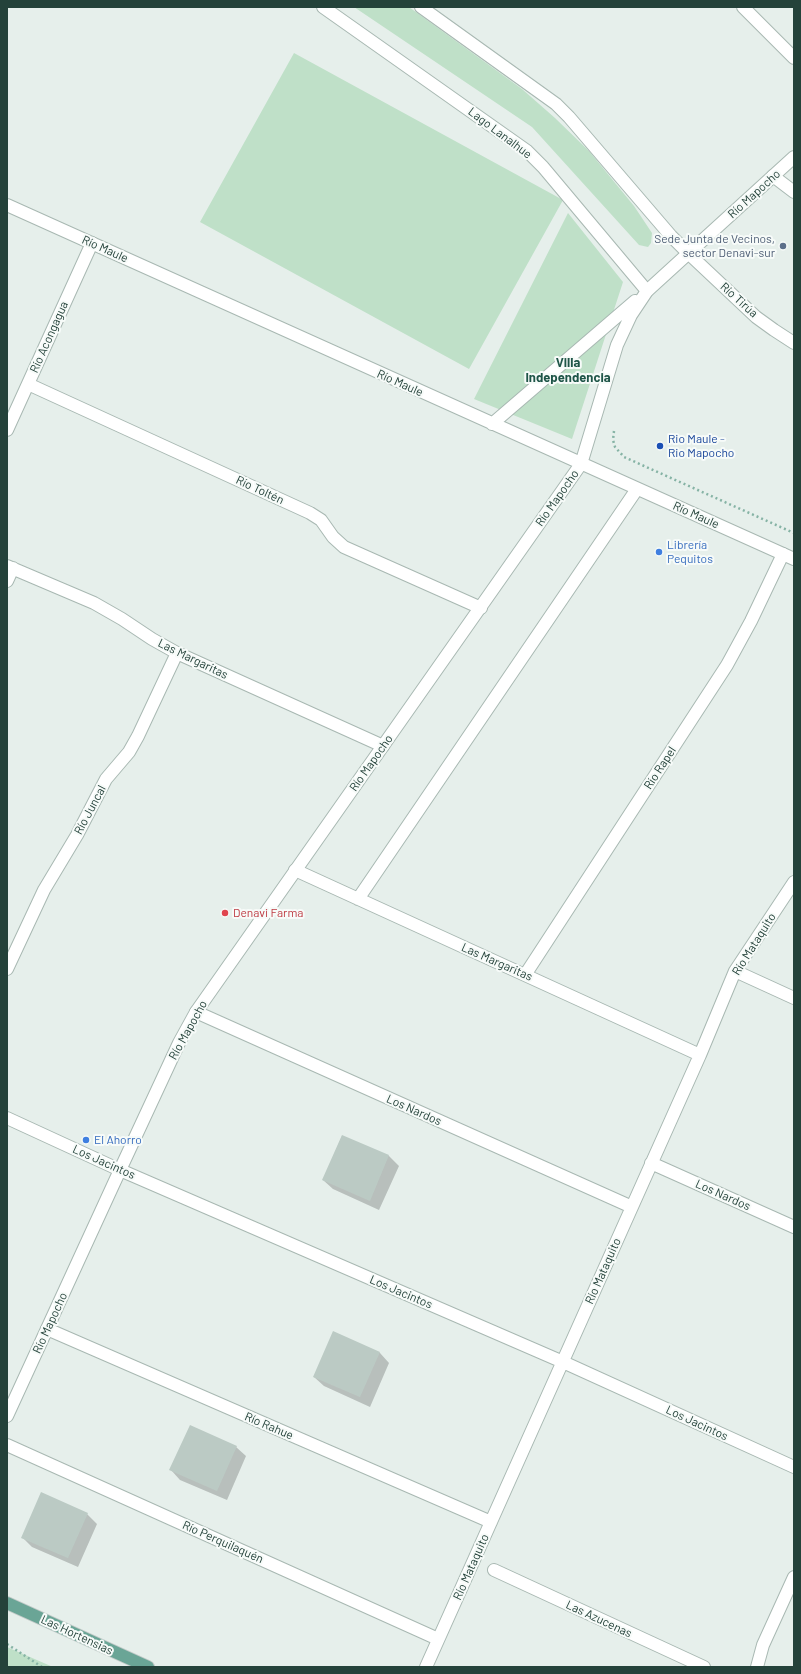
<!DOCTYPE html>
<html>
<head>
<meta charset="utf-8">
<style>
	body { margin:0 }
	#map { position:relative; width:801px; height:1674px; overflow:hidden; background:#e6efeb; font-family:Barlow,sans-serif }
	canvas { display:block }
	.frame { position:absolute; inset:0; border:8px solid #24423a; pointer-events:none }
</style>
</head>
<body>
<div id="map">
<canvas width="801" height="1674"></canvas>
<div class="frame"></div>
</div>
<script>
const c = document.querySelector('canvas').getContext('2d');
c.lineJoin = 'round';
function fill(path, color) { c.fillStyle = color; c.fill(path, 'evenodd'); }
const shape = rows => new Path2D(rows.map(r => 'M' + r).join(''));
function strokePath(path, color, width, dash) { c.strokeStyle = color; c.lineWidth = width; c.lineCap = dash ? 'butt' : 'round'; c.setLineDash(dash || []); c.stroke(path); }
function drawText(font, color, halo, rows, align = 'center') {
  c.font = font + ' Barlow,sans-serif'; c.lineWidth = 4; c.setLineDash([]); c.textBaseline = 'middle'; c.strokeStyle = halo; c.fillStyle = color; for (const [text, x, y, turn = 0] of rows) {
    c.save(); c.translate(x, y); c.rotate((+turn || 0) * Math.PI / 180); c.textAlign = isNaN(turn) ? turn : align; if (halo) c.strokeText(text, 0, 0); c.fillText(text, 0, 0); c.restore();
  }
}
fill(shape([
	[354,7,409,7,522,89,555,118,589,151,634,206,652,233,651,243,648,247,639,245,532,127],
	[294,53,563,200,469,369,200,222],
	[568,213,623,282,572,439,474,399],
	[7,1647,53,1667,7,1667]
]), '#bfe0c8');
fill(shape([
	[342,1136,389,1156,399,1166,379,1210,333,1189,323,1180],
	[333,1333,380,1353,389,1363,370,1407,324,1386,314,1377],
	[236,1447,246,1456,227,1500,180,1480,171,1470],
	[87,1514,97,1524,78,1567,32,1547,22,1537]
]), '#0003');
fill(shape([
	[342,1135,389,1155,370,1201,322,1180],
	[333,1331,380,1352,360,1397,313,1377],
	[190,1425,237,1446,217,1491,169,1470],
	[41,1492,88,1513,68,1558,21,1538]
]), '#bbcac4');
const minor = shape([
	[323,7,527,151,543,167,647,291],
	[421,7,556,104,569,117,671,236,688,253,756,317,774,330,794,343],
	[743,7,794,58],
	[773,176,794,192],
	[28,384,310,513,321,520,333,537,344,547,481,608],
	[7,430,92,243],
	[7,566,94,603,122,619,152,639,177,653,383,746],
	[7,581,13,568],
	[295,870,700,1055],
	[358,899,637,489],
	[7,969,44,890,77,835,106,779,129,752,138,736,177,653],
	[735,971,794,998],
	[525,975,727,665,751,621,783,554],
	[196,1012,632,1207],
	[7,1118,120,1170,563,1362,794,1467],
	[651,1163,794,1227],
	[47,1329,491,1522],
	[7,1445,438,1639],
	[494,1570,704,1667],
	[426,1667,700,1055,735,971,794,882],
	[757,1667,763,1645,794,1577]
]);
const tertiary = shape([
	[7,205,794,559],
	[492,424,635,301],
	[7,1416,120,1170,179,1043,196,1012,581,464,617,345,631,315,647,291,794,157]
]);
const primary = shape([
	[7,1603,148,1667]
]);
strokePath(minor, '#a8b8b2', 14);
strokePath(tertiary, '#a8b8b2', 14);
strokePath(primary, '#c2cac8', 14);
strokePath(shape([
	[614,431,613,440,615,447,624,457,794,533],
	[7,1644,42,1667]
]), '#86b3a5', 2.5, [2, 3]);
strokePath(minor, '#fff', 12);
strokePath(tertiary, '#fff', 12);
strokePath(primary, '#6aa596', 12);
for (const [x, y, r, color] of [
	[783,246,4,"#5c6f8a"],
	[660,446,4,"#1a4fb4"],
	[659,552,4,"#3f7fe0"],
	[225,913,4,"#e0444e"],
	[86,1140,4,"#3f7fe0"]
]) { const dot = new Path2D(); dot.arc(x, y, r, 0, 2 * Math.PI); c.fillStyle = color; c.fill(dot); strokePath(dot, '#f7fbf9', 1.5); }
drawText('12px', '#24423a', '#f7fbf9', [
	["Lago Lanalhue",500,133,37],
	["Río Mapocho",754,194,-42],
	["Río Maule",105,249,24],
	["Río Tirúa",739,300,42],
	["Río Acongagua",49,337,-66],
	["Río Maule",400,383,24],
	["Río Toltén",260,490,25],
	["Río Mapocho",557,498,-55],
	["Río Maule",696,515,24],
	["Las Margaritas",193,659,26],
	["Río Mapocho",371,763,-55],
	["Río Rapel",660,768,-57],
	["Río Juncal",90,810,-62],
	["Río Mataquito",754,944,-58],
	["Las Margaritas",497,962,24],
	["Río Mapocho",188,1030,-61],
	["Los Nardos",414,1110,24],
	["Los Jacintos",104,1162,24],
	["Los Nardos",723,1195,24],
	["Río Mataquito",603,1271,-66],
	["Los Jacintos",401,1292,23],
	["Río Mapocho",50,1323,-65],
	["Los Jacintos",697,1423,25],
	["Río Rahue",269,1426,23],
	["Río Perquilaquén",223,1542,24],
	["Río Mataquito",471,1567,-66],
	["Las Azucenas",599,1619,25],
	["Las Hortensias",77,1635,25]
]);
drawText('12px', '#4e5e75', '#f7fbf9', [
	["Sede Junta de Vecinos,",775,239],
	["sector Denavi-sur",775,253]
], 'right');
drawText('12px', '#164399', '#f7fbf9', [
	["Rio Maule -",668,439],
	["Rio Mapocho",668,453]
], 'left');
drawText('12px', '#366cbe', '#f7fbf9', [
	["Librería",667,545],
	["Pequitos",667,559],
	["El Ahorro",94,1140]
], 'left');
drawText('12px', '#be3a42', '#f7fbf9', [
	["Denavi Farma",233,913]
], 'left');
drawText('bold 13px', '#1f5548', '#f7fbf9', [
	["Villa",568,363],
	["Independencia",568,378]
]);
</script>
</body>
</html>
